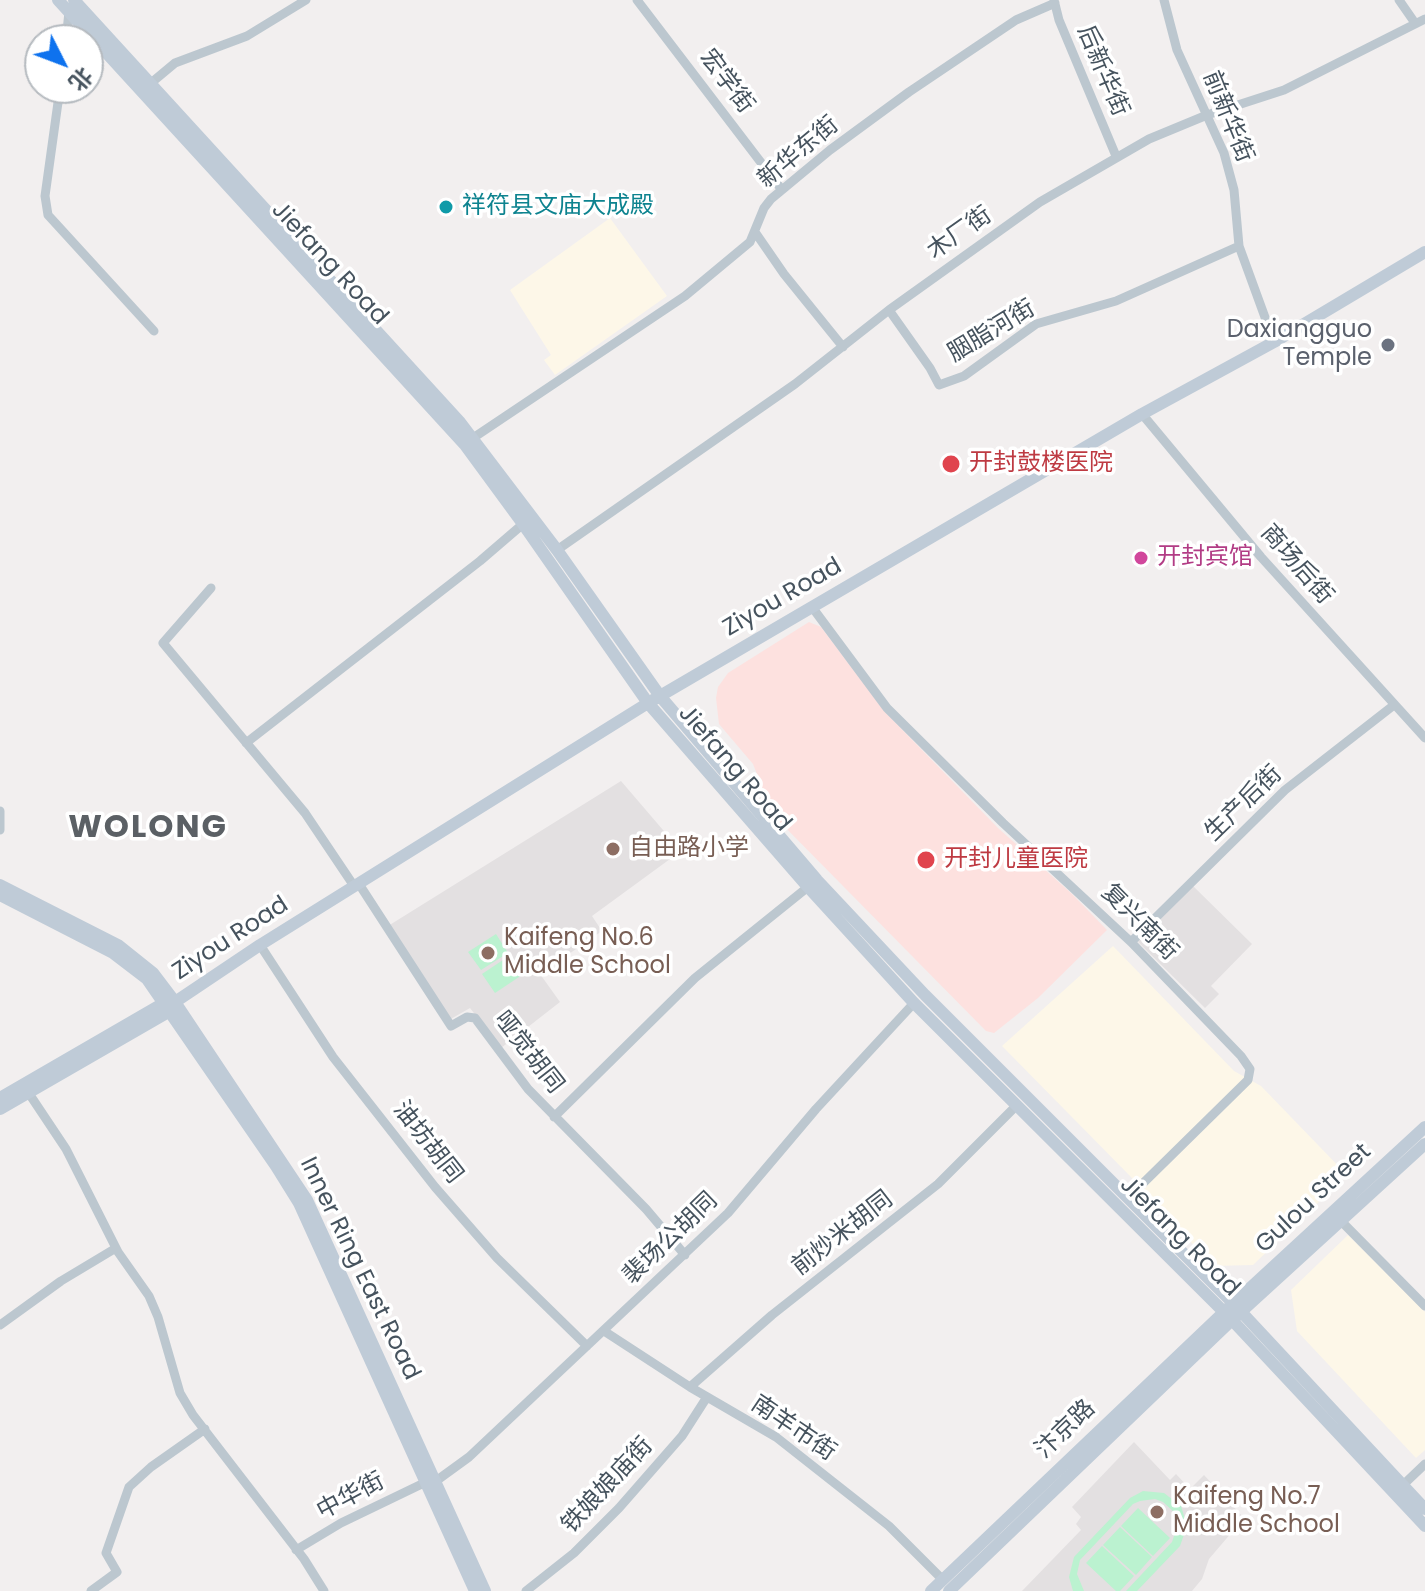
<!DOCTYPE html>
<html>
<head>
<meta charset="utf-8">
<style>
	body { margin:0 }
	#map { position:relative; width:1425px; height:1591px; overflow:hidden; background:#f2efef; font-family:Poppins,"Noto Sans SC",sans-serif }
	canvas { display:block }
	.north { position:absolute; left:24px; top:24px; width:80px; height:80px; box-sizing:border-box; background:#fff; border:2px solid #b5babf; border-radius:50%; rotate:132deg; font-size:22px; font-weight:700; line-height:32px; text-align:center; color:#46535e }
	.north::after { content:''; display:block; margin:auto; width:28px; height:36px; background:#0e72ee; clip-path:polygon(50% 0,100% 100%,50% 72%,0 100%) }
</style>
</head>
<body>
<div id="map">
<canvas width="1425" height="1591"></canvas>
<div class="north">北</div>
</div>
<script>
const c = document.querySelector('canvas').getContext('2d');
c.lineJoin = 'round';
function fill(path, color) { c.fillStyle = color; c.fill(path, 'evenodd'); }
const shape = rows => new Path2D(rows.map(r => 'M' + r).join(''));
function strokePath(path, color, width, dash) { c.strokeStyle = color; c.lineWidth = width; c.lineCap = dash ? 'butt' : 'round'; c.setLineDash(dash || []); c.stroke(path); }
function drawText(font, color, halo, rows, align = 'center') {
  c.font = font + ' Poppins,"Noto Sans SC",sans-serif'; c.lineWidth = 7; c.setLineDash([]); c.textBaseline = 'middle'; c.strokeStyle = halo; c.fillStyle = color; for (const [text, x, y, turn = 0] of rows) {
    c.save(); c.translate(x, y); c.rotate((+turn || 0) * Math.PI / 180); c.textAlign = isNaN(turn) ? turn : align; if (halo) c.strokeText(text, 0, 0); c.fillText(text, 0, 0); c.restore();
  }
}
fill(shape([
	[610,218,667,296,555,375,544,360,551,355,510,290],
	[1113,946,1234,1071,1261,1086,1347,1175,1253,1265,1213,1266,1131,1177,1002,1046],
	[1348,1235,1425,1312,1425,1450,1416,1458,1297,1331,1291,1290]
]), '#fdf7e8');
fill(shape([
	[621,781,681,851,592,916,602,931,540,974,560,1002,501,1048,470,1008,449,1020,388,926],
	[1192,885,1252,944,1211,986,1219,994,1205,1008,1137,941],
	[1134,1442,1170,1480,1176,1474,1190,1489,1204,1475,1244,1518,1209,1559,1202,1579,1192,1591,1022,1591,1081,1530,1076,1524,1081,1517,1072,1507]
]), '#e3e0e1');
fill(shape([
	[809,622,821,627,885,712,998,828,1071,893,1107,930,1038,998,994,1033,986,1031,773,815,753,764,719,724,716,698,718,687,728,673]
]), '#fde1df');
fill(shape([
	[496,934,508,953,481,970,468,952],
	[509,956,522,975,495,993,482,974],
	[1143,1491,1164,1493,1181,1506,1187,1526,1180,1546,1137,1591,1126,1591,1172,1542,1177,1527,1174,1512,1163,1502,1155,1499,1140,1501,1133,1504,1080,1560,1077,1574,1084,1591,1073,1591,1069,1577,1074,1557,1130,1498],
	[1138,1508,1170,1538,1153,1556,1121,1526],
	[1120,1527,1152,1557,1136,1575,1103,1545],
	[1102,1546,1134,1576,1120,1591,1116,1591,1086,1563]
]), '#bbf2d0');
strokePath(shape([
	[637,0,782,190],
	[1054,0,1059,20,1116,156],
	[1164,0,1177,50,1224,153,1234,190,1239,246,1274,342],
	[1399,0,1415,23],
	[66,40,69,12],
	[151,83,175,63,247,36,306,0],
	[60,88,45,196,48,215,154,331],
	[755,232,784,274,843,347],
	[889,310,930,368,939,385,964,376,1036,324,1116,301,1239,246],
	[1142,414,1261,557,1425,738],
	[473,438,685,296,750,242,764,208,771,199,830,150,909,92,1016,20,1055,3],
	[557,550,795,384,889,310,1040,202,1149,139,1207,115,1284,90,1425,19],
	[211,588,163,643,305,813,354,886],
	[812,607,887,708,1003,823,1131,942,1241,1056,1250,1069,1248,1080,1128,1198],
	[246,743,480,561,523,524],
	[0,811,0,830],
	[359,884,451,1026,467,1017,475,1018,528,1089,646,1209,685,1255],
	[1131,942,1285,790,1394,705],
	[260,945,333,1057,435,1187,497,1258,587,1346],
	[26,1089,66,1149,118,1252,149,1296,158,1317,180,1393,193,1415,304,1559,324,1591],
	[554,1117,695,978,808,887],
	[1340,1220,1425,1306],
	[0,1325,61,1281,116,1248],
	[604,1331,690,1387,776,1437,889,1526,943,1580],
	[690,1387,772,1315,938,1184,1016,1106],
	[436,1481,469,1457,728,1213,816,1109,914,1003],
	[1403,1485,1425,1464],
	[296,1550,341,1523,426,1482],
	[91,1591,117,1572,106,1553,129,1487,151,1467,205,1429],
	[526,1591,574,1553,619,1508,682,1436,707,1397]
]), '#bcc7cf', 9);
strokePath(shape([
	[58,0,465,445,523,524,648,703,808,887,914,1003,1232,1320,1425,1526],
	[74,0,459,421,557,550,660,696,817,880,925,995,1233,1303,1425,1509],
	[0,885,118,945,153,973,175,1002,307,1200,485,1591],
	[0,895,113,953,147,979,276,1166,299,1203,475,1591],
	[0,1098,164,1003,175,1002,260,945,648,703,1142,414,1274,342,1425,252],
	[0,1109,170,1011,172,1007],
	[931,1591,1224,1312,1425,1127],
	[949,1591,1232,1320,1425,1144]
]), '#bfcbd7', 12);
for (const [x, y, r, color] of [
	[446,207,8,"#0f9aa8"],
	[1388,345,8,"#6b7280"],
	[951,464,10,"#e0444e"],
	[1141,558,8,"#d1479c"],
	[613,849,8,"#8d6e63"],
	[926,860,10,"#e0444e"],
	[488,953,8,"#8d6e63"],
	[1157,1512,8,"#8d6e63"]
]) { const dot = new Path2D(); dot.arc(x, y, r, 0, 2 * Math.PI); c.fillStyle = color; c.fill(dot); strokePath(dot, '#fff', 3); }
drawText('24px', '#46535e', '#fff', [
	["后新华街",1102,71,67],
	["宏学街",726,82,53],
	["前新华街",1227,117,68],
	["新华东街",799,153,-40],
	["木厂街",960,234,-35],
	["Jiefang Road",329,264,47],
	["胭脂河街",992,332,-31],
	["商场后街",1296,565,49],
	["Ziyou Road",783,598,-30],
	["Jiefang Road",734,769,49],
	["生产后街",1244,804,-44],
	["复兴南街",1139,923,45],
	["Ziyou Road",231,939,-33],
	["哑觉胡同",528,1053,52],
	["油坊胡同",427,1143,52],
	["Gulou Street",1314,1199,-43],
	["前炒米胡同",843,1234,-38],
	["Jiefang Road",1179,1237,45],
	["裴场公胡同",671,1239,-44],
	["Inner Ring East Road",359,1269,64],
	["南羊市街",793,1429,34],
	["汴京路",1066,1430,-44],
	["铁娘娘庙街",608,1486,-47],
	["中华街",351,1497,-28]
]);
drawText('24px', '#0d838f', '#fff', [
	["祥符县文庙大成殿",462,207]
], 'left');
drawText('24px', '#5b616d', '#fff', [
	["Daxiangguo",1372,331],
	["Temple",1372,359]
], 'right');
drawText('24px', '#be3a42', '#fff', [
	["开封鼓楼医院",969,464],
	["开封儿童医院",944,860]
], 'left');
drawText('24px', '#b23c85', '#fff', [
	["开封宾馆",1157,558]
], 'left');
drawText('24px', '#785e54', '#fff', [
	["自由路小学",629,849],
	["Kaifeng No.6",504,939],
	["Middle School",504,967],
	["Kaifeng No.7",1173,1498],
	["Middle School",1173,1526]
], 'left');
c.letterSpacing = '2px';
drawText('bold 32px', '#5b6065', '#fff', [
	["WOLONG",148,829]
]);
c.letterSpacing = '0px';
</script>
</body>
</html>
